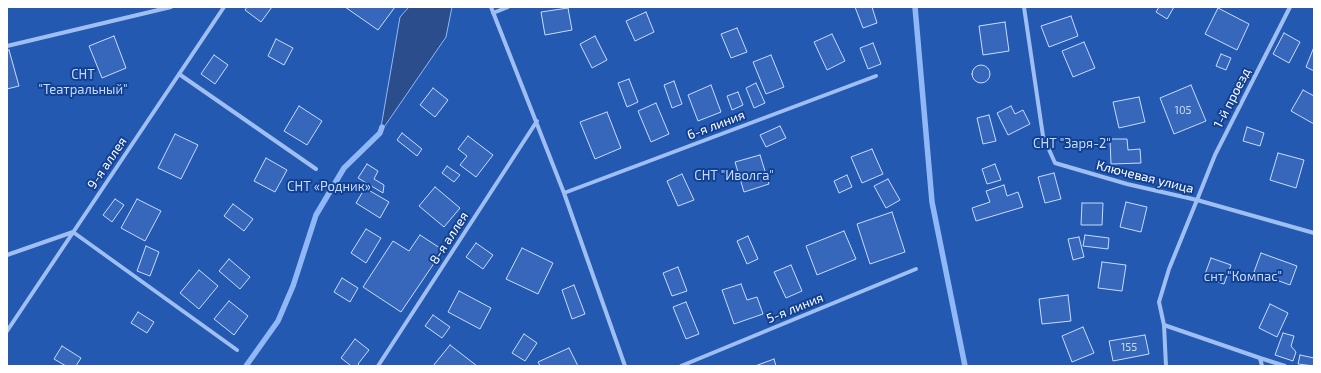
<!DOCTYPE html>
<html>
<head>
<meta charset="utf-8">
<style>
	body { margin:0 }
	#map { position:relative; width:1321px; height:373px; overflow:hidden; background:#124193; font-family:"Exo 2",sans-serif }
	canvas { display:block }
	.frame { position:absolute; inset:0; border:8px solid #fff; pointer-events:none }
</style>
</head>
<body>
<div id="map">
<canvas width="1321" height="373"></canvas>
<div class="frame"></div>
</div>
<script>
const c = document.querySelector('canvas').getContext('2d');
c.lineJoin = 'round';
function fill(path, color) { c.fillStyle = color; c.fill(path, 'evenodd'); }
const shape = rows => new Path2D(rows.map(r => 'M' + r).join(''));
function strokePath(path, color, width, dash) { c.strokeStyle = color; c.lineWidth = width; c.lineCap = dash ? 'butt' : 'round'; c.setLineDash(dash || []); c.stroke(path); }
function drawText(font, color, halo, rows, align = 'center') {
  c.font = font + ' "Exo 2",sans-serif'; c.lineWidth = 4; c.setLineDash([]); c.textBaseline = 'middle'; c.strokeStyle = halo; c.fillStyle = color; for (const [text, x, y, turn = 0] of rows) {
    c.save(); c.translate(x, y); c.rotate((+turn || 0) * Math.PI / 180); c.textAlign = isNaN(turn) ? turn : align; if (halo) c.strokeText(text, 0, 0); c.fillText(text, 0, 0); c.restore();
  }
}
fill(shape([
	[7,7,1314,7,1314,366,7,366]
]), '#2459b2');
const water = shape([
	[409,7,452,7,446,37,380,133,400,17,409,7]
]);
fill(water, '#2b4d8b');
strokePath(water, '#91b8f6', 1);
strokePath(shape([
	[915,7,932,202,965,366],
	[246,366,278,321,293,286,316,215,344,168,380,133,382,127]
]), '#91b8f6', 5.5);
const building = shape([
	[247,7,272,7,261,22,245,10,247,7],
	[345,7,395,7,378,30,345,7],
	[855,7,872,7,877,23,863,28,855,7],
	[1159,7,1174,7,1167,19,1156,12,1159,7],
	[568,8,572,30,545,35,541,12,568,8],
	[1218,8,1249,24,1237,50,1205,34,1218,8],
	[646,12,654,32,635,41,626,21,646,12],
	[1071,16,1078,36,1049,47,1041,26,1071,16],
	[1005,22,1009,51,983,55,979,26,1005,22],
	[737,28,747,52,731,58,721,34,737,28],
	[1284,33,1300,42,1289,63,1273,54,1284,33],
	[832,34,845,61,827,70,814,42,832,34],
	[114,36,126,68,102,78,89,46,114,36],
	[595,36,607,60,592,68,580,44,595,36],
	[276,39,293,48,284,65,268,56,276,39],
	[1084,42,1095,68,1073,77,1062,51,1084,42],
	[873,43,881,64,868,69,860,48,873,43],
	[1314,47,1314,71,1306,67,1314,47],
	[9,50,19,86,7,89,7,51,9,50],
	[1221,54,1231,58,1226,70,1216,66,1221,54],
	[214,55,228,65,215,84,201,74,214,55],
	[771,55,784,87,766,94,753,62,771,55],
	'972 74a9 9 0 1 1 18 0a9 9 0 1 1-18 0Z',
	[629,79,638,102,627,107,618,83,629,79],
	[674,81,682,104,672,108,664,85,674,81],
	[756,83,765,103,754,108,746,88,756,83],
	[711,85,721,112,698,121,688,95,711,85],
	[1191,85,1206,121,1174,134,1160,98,1191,85],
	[433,88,448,100,435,117,420,105,433,88],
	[1303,90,1314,96,1314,124,1291,111,1303,90],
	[738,92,743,105,732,110,727,96,738,92],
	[1139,97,1145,122,1119,128,1113,102,1139,97],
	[656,103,669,134,651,142,638,111,656,103],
	[299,106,322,121,307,145,284,131,299,106],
	[1011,106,1015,114,1023,110,1030,124,1008,135,997,113,1011,106],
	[607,112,621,148,595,159,580,122,607,112],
	[989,115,996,141,983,144,977,118,989,115],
	[780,126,786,138,766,147,760,135,780,126],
	[1247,127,1264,133,1260,146,1243,141,1247,127],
	[402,133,422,149,417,156,397,140,402,133],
	[175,134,198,145,181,179,158,168,175,134],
	[468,136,493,155,476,177,460,165,467,156,458,149,468,136],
	[1110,139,1127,139,1128,150,1140,149,1141,163,1111,164,1110,139],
	[872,149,883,174,862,183,851,157,872,149],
	[1278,153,1304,160,1296,188,1270,180,1278,153],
	[760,155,769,184,744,192,735,162,760,155],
	[266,158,287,170,275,192,254,181,266,158],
	[367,164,378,171,374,179,384,185,383,193,358,178,367,164],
	[995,164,1001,180,987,184,982,169,995,164],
	[447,166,460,175,454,182,442,173,447,166],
	[1054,173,1061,199,1045,203,1038,177,1054,173],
	[682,174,694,200,678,206,667,181,682,174],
	[847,175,852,187,839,193,834,181,847,175],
	[888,179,900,200,886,208,874,186,888,179],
	[1004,185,1007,196,1018,192,1023,207,976,221,972,208,990,202,986,191,1004,185],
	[435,187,460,208,444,227,419,206,435,187],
	[365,188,389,202,380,218,356,203,365,188],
	[115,199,124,205,112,222,103,215,115,199],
	[137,199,161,211,145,241,121,228,137,199],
	[1126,202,1147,207,1141,232,1120,227,1126,202],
	[1082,203,1103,203,1102,225,1081,225,1082,203],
	[233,204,253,219,244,231,224,216,233,204],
	[892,212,905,252,870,264,857,224,892,212],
	[366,229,381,238,366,263,351,253,366,229],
	[844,231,856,259,817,275,806,246,844,231],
	[420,235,443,250,401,312,363,287,393,241,409,251,420,235],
	[1085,235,1109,238,1108,249,1083,246,1085,235],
	[748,236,758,259,747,264,737,241,748,236],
	[1079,237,1084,257,1073,260,1068,239,1079,237],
	[476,243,493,255,483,269,466,257,476,243],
	[146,246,159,252,150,276,137,271,146,246],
	[522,248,553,263,538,294,506,279,522,248],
	[1261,253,1297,266,1290,285,1254,272,1261,253],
	[1211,258,1231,265,1224,284,1204,277,1211,258],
	[229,259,250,277,240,289,219,271,229,259],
	[1102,262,1126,265,1122,291,1098,288,1102,262],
	[791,265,802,291,786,298,774,272,791,265],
	[678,267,687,291,672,296,663,273,678,267],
	[199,270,218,286,199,309,180,293,199,270],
	[342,278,358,288,350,302,334,292,342,278],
	[741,284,747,300,757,297,763,314,734,324,722,290,741,284],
	[574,285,585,314,572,319,562,290,574,285],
	[459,291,491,308,480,329,448,312,459,291],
	[1068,295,1071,321,1042,324,1039,299,1068,295],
	[229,301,248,316,234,335,214,319,229,301],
	[686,302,699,334,686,339,673,307,686,302],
	[1270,304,1288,313,1277,337,1259,328,1270,304],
	[138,312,154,322,147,333,131,323,138,312],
	[433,315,450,327,442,338,425,326,433,315],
	[1083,327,1094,353,1072,362,1062,336,1083,327],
	[1283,333,1294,336,1291,346,1296,352,1293,361,1275,355,1283,333],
	[524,334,537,343,525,361,512,353,524,334],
	[1145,335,1149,354,1113,361,1109,341,1145,335],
	[355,339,369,350,358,364,360,366,350,366,350,365,341,358,355,339],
	[450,345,477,366,433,366,450,345],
	[62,346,81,358,76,366,66,366,54,359,62,346],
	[569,348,578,366,540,366,538,362,569,348],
	[1300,355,1314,358,1314,366,1298,364,1300,355],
	[774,359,776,366,755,366,774,359]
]);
fill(building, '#3667ba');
strokePath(building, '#c7dbfd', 1);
strokePath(shape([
	[491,7,564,193,625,366],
	[1024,7,1043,136,1055,163,1127,184,1197,200,1169,269,1159,302,1164,325,1260,358,1262,366],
	[1290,7,1215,155,1197,200,1314,233],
	[493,13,508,7],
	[7,46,171,7],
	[179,74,316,169],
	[564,193,876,76],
	[7,255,73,232,237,350],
	[1164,325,1166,366],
	[7,331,224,7],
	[1260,358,1285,366],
	[378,366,537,121],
	[681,366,916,269]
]), '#9fbff2', 4);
drawText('11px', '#cdd9ee', null, [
	["105",1183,110],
	["155",1129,347]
]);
drawText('13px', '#c7dbfd', '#124193', [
	["СНТ",83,75],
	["\"Театральный\"",83,90],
	["СНТ \"Заря-2\"",1072,144],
	["СНТ \"Иволга\"",734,176],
	["СНТ «Родник»",329,187],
	["снт \"Компас\"",1243,277]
]);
drawText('13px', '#fff', '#124193', [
	["1-й проезд",1232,98,-63],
	["6-я линия",716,125,-21],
	["9-я аллея",107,163,-56],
	["Ключевая улица",1145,177,14],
	["8-я аллея",449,238,-57],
	["5-я линия",795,308,-22]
]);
</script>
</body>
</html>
